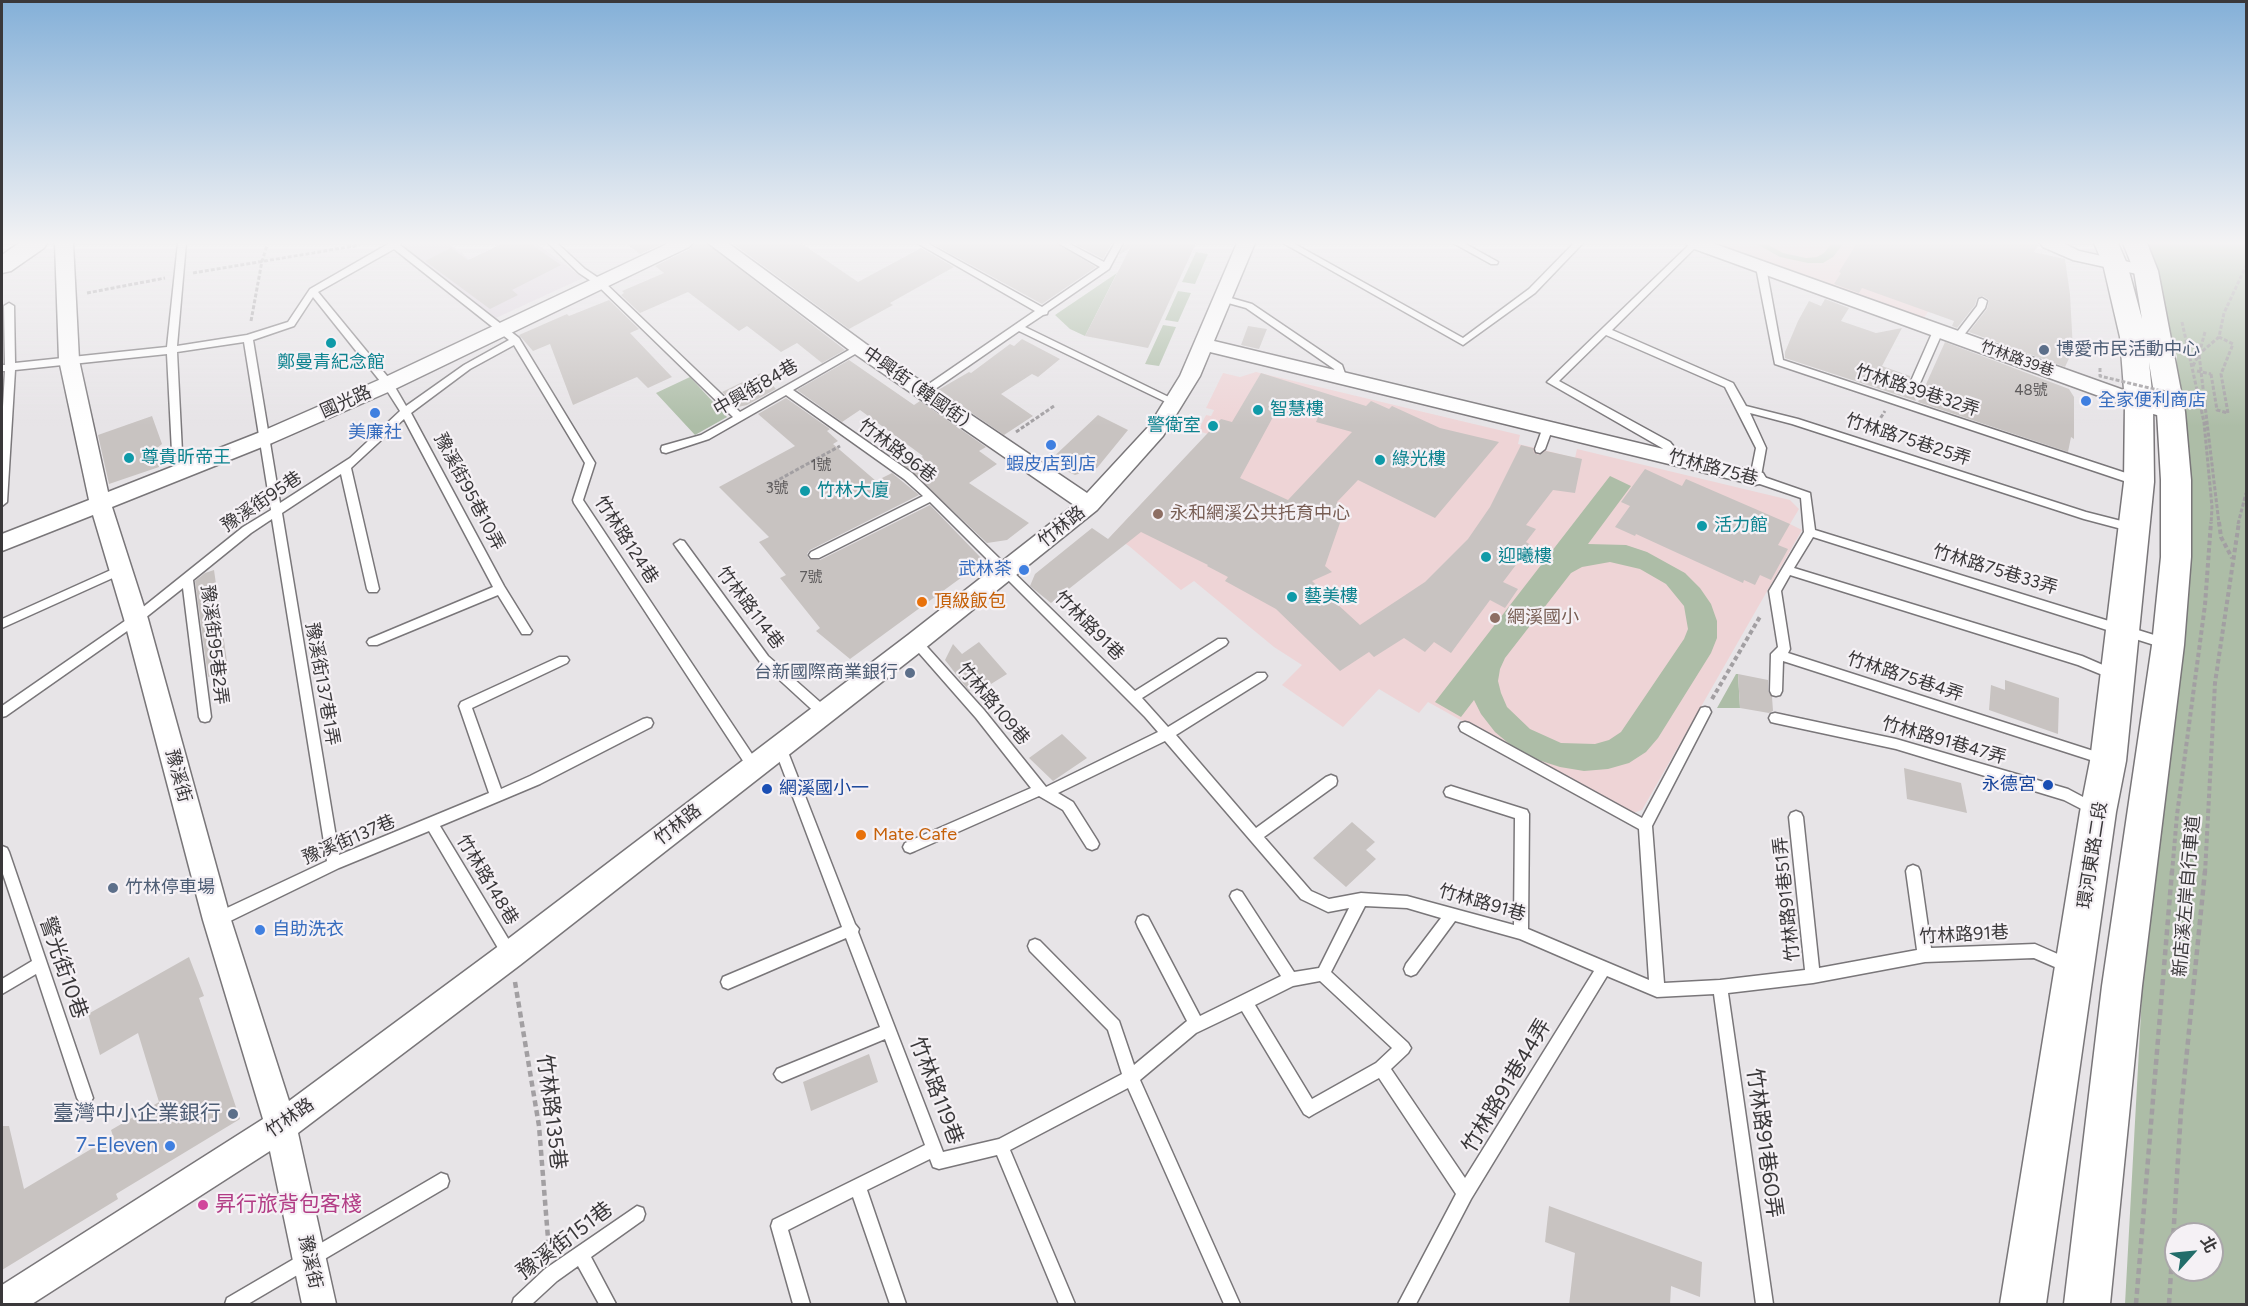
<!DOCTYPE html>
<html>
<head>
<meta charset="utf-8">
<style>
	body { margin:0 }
	#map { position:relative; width:2248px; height:1306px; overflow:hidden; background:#e7e4e7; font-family:Figtree,"Noto Sans TC",sans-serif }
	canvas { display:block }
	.frame { position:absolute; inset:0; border:3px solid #3a383a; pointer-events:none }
	.north { position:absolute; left:2164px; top:1222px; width:60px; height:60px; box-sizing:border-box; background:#f5f1f5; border:2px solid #aaa7aa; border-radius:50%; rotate:63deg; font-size:16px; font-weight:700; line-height:24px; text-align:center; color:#3a383a }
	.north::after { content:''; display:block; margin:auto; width:21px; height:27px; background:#226d6a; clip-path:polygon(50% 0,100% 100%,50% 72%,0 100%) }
</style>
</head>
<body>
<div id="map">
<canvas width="2248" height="1306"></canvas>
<div class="frame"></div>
<div class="north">北</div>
</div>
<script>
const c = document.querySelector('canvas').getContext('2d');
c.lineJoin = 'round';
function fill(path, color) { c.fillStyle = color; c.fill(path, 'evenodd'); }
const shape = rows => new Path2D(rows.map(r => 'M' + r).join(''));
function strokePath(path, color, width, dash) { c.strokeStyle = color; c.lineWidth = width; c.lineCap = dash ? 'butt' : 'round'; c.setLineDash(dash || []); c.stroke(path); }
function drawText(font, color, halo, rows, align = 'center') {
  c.font = font + ' Figtree,"Noto Sans TC",sans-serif'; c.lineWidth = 4.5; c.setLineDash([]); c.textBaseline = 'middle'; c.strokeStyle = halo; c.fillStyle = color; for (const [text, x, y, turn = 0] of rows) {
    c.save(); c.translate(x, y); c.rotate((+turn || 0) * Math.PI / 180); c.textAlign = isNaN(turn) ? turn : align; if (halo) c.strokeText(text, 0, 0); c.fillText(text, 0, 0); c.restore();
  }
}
fill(shape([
	[405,243,448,243,471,260,497,247,491,243,536,243,583,278,496,318,401,245]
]), '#ded5df');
fill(shape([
	[1714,243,1963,243,1946,269,1934,304,1923,319],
	[1256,372,1520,435,1518,444,1540,449,1575,458,1577,449,1790,500,1799,509,1790,524,1802,530,1642,810,1630,814,1428,702,1419,713,1379,689,1343,727,1282,685,1302,665,1274,647,1194,581,1181,590,1129,546,1112,535,1208,434,1198,431,1206,415,1211,416,1214,410,1206,408,1223,373,1240,377]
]), '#eed4d6');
fill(shape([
	[1755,243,1765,243,1783,253,1806,258,1817,257,1824,253,1832,243,1844,243,1833,257,1823,263,1808,263,1780,257],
	[2136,243,2246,243,2246,1304,2125,1304,2177,356],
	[2176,1234,2212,1234,2212,1270,2176,1270],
	[1196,252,1208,254,1195,284,1182,282],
	[1117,273,1085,336,1070,329,1055,315],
	[1178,291,1191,293,1178,322,1165,320],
	[1163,325,1176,327,1159,366,1145,364],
	[690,377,727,417,695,435,656,393],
	[1610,476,1631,486,1588,544,1626,545,1647,552,1685,573,1700,588,1711,604,1717,621,1717,638,1711,653,1658,738,1646,752,1629,763,1608,769,1584,771,1560,767,1535,759,1513,747,1495,732,1481,714,1474,700,1461,717,1435,702],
	[1610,562,1640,569,1666,584,1684,606,1688,629,1684,639,1621,732,1609,740,1595,744,1561,743,1530,729,1507,707,1501,693,1498,681,1500,669,1505,658,1571,573,1582,567],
	[1736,674,1738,674,1740,708,1717,708]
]), '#adbda7');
fill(shape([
	[504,243,529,243,561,265,512,290,518,295,490,309,425,261,451,248,468,260],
	[625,243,664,243,640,254],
	[694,243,706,243,845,350,822,363,797,343,781,352,747,326,739,331,688,292,640,313,621,295,624,293,622,291,664,273,655,266,690,249],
	[732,243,801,243,858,282,921,248,954,267,890,303,893,305,849,329],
	[931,243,1056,243,1096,267,1042,304],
	[1073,243,1112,243,1103,259],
	[1125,243,1196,243,1148,348,1085,336,1130,248,1119,255],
	[1857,243,2038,243,2039,245,2034,252,2065,259,2070,294,2073,350,2065,367,1969,332,1987,309,1989,300,1983,296,1977,298,1975,305,1957,328,1952,326,1954,321,1862,288,1859,293,1834,284,1841,273,1839,272],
	[1825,299,1849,308,1841,321,1876,333,1902,328,1882,366,1910,376,1909,382,1916,401,1785,358,1785,352,1798,321,1809,301,1821,306],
	[609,300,639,329,630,333,672,377,648,388,637,377,573,405,550,344,533,351,519,335,567,314,569,316],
	[1248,326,1267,329,1259,349,1241,345],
	[1022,339,1060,359,1038,377,1032,374,1001,394,1033,416,1004,435,938,390,969,372,971,373,1010,344,1014,346],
	[1945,342,2069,389,2074,397,2074,439,2071,437,2068,452,1918,402],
	[849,360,914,405,920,401,986,447,979,451,997,464,969,483,1029,523,1007,540,987,543,905,466,923,456,860,410,842,422,797,390],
	[761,373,776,389,747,405,738,407,722,392],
	[1261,373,1366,406,1371,401,1389,409,1392,406,1440,428,1499,442,1435,518,1358,480,1337,502,1342,517,1325,566,1332,572,1312,581,1360,625,1425,582,1468,539,1490,507,1521,445,1533,448,1534,453,1539,455,1546,451,1582,459,1575,493,1553,490,1526,525,1536,529,1526,542,1531,545,1503,582,1518,589,1505,608,1490,600,1451,653,1434,642,1425,652,1404,638,1374,657,1369,652,1340,671,1276,609,1225,581,1228,577,1207,566,1208,565,1141,532,1051,603,1030,586,1035,574,1092,528,1108,539,1221,419,1232,422],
	[1280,404,1319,415,1316,422,1352,432,1288,500,1240,478],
	[786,398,830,429,827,431,838,441,833,444,876,481,892,473,919,495,810,550,807,554,809,559,820,560,930,505,984,561,850,659,816,631,820,628,780,578,786,575,759,542,769,537,719,487,795,446,758,414],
	[1098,415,1128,430,1097,468,1075,475,1048,462],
	[152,416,162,444,156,449,159,467,109,484,98,435],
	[1645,469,1682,486,1686,479,1790,524,1778,545,1788,549,1771,580,1760,575,1755,585,1744,580,1743,583,1636,534,1635,536,1615,527,1630,506,1621,502],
	[214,570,228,669,208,677,195,581,205,573],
	[979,642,1007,674,991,684,986,680,969,691,945,660,953,644,962,654],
	[1738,674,1768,680,1768,691,1772,697,1773,711,1769,713,1740,708],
	[2005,680,2059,698,2058,734,1989,710,1991,685,2005,690],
	[1062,734,1087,758,1053,781,1029,758],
	[1904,768,1961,783,1967,813,1907,799],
	[1352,822,1375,842,1366,850,1376,859,1346,887,1313,858],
	[189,957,204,996,199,998,240,1119,116,1194,118,1199,2,1270,2,1126,9,1126,24,1189,113,1136,111,1130,159,1102,138,1033,100,1055,88,1014],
	[869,1054,878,1082,811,1111,803,1082],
	[1549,1206,1702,1262,1700,1297,1671,1286,1670,1305,1569,1305,1575,1253,1545,1242]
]), '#c8c3c1');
const lane = shape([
	[178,243,186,243,177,346,247,335,288,322,310,289,388,244,388,243,401,243,400,245,519,338,595,463,583,500,760,766,759,770,754,771,749,770,574,503,573,500,585,463,514,345,470,369,411,413,504,586,530,628,532,631,530,634,522,634,498,595,377,645,369,645,367,642,369,639,493,587,404,419,351,468,379,589,377,592,369,592,367,589,341,474,282,513,339,855,489,793,459,706,461,702,559,657,567,657,569,660,567,663,472,708,501,789,530,776,643,719,647,718,651,719,653,723,651,727,540,784,440,826,515,950,517,955,515,960,510,962,505,960,429,831,339,868,222,925,217,926,212,925,210,920,212,915,327,861,272,519,251,533,193,580,211,717,209,721,205,722,201,721,199,717,183,588,140,622,6,716,2,717,2,706,132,616,243,527,271,510,244,342,177,352,182,452,177,456,172,452,167,354,15,370,7,502,2,506,2,424,5,371,2,371,2,365,5,365,4,306,9,303,14,306,15,363,167,347,178,243],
	[394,249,509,340,464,365,406,406,392,382,318,292,394,249],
	[313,297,384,386,400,411,350,458,280,503,253,340,294,326,313,297],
	[548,243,557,243,585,269,603,281,740,412,856,346,862,346,862,350,793,390,912,473,1135,691,1218,639,1226,639,1228,642,1226,645,1142,698,1168,727,1257,673,1265,673,1267,676,1265,679,1176,735,1256,828,1326,777,1331,775,1336,777,1337,781,1336,785,1264,837,1311,891,1329,899,1361,893,1407,896,1514,925,1515,818,1446,796,1444,792,1446,788,1451,786,1527,810,1529,814,1528,929,1649,980,1639,829,1461,731,1459,727,1461,723,1465,722,1469,723,1642,818,1701,708,1705,707,1709,708,1711,712,1652,826,1664,983,1720,980,1805,970,1789,817,1791,813,1796,811,1801,813,1803,817,1819,968,1917,950,1906,871,1908,867,1913,865,1918,867,1920,871,1931,948,2035,944,2076,962,2078,967,2076,972,2071,974,2034,958,1925,962,1813,983,1728,993,1773,1304,1756,1304,1714,994,1657,997,1607,976,1471,1199,1416,1304,1398,1304,1456,1194,1379,1078,1314,1114,1309,1117,1304,1114,1242,1011,1196,1033,1140,1080,1240,1304,1224,1304,1128,1088,1010,1150,1075,1304,1059,1304,997,1155,939,1169,933,1167,930,1159,867,1190,906,1304,890,1304,853,1197,788,1230,810,1304,793,1304,771,1226,773,1220,925,1145,885,1039,782,1082,777,1079,774,1074,777,1069,880,1027,846,938,728,989,723,987,721,982,723,977,842,927,774,747,776,743,780,742,784,743,786,747,855,924,859,929,858,932,943,1152,999,1139,1122,1074,1108,1030,1030,951,1028,946,1030,941,1035,939,1040,941,1119,1021,1134,1065,1187,1021,1138,927,1136,922,1138,917,1143,915,1148,917,1200,1016,1281,976,1232,900,1230,896,1232,892,1237,890,1242,892,1294,972,1319,968,1349,908,1328,912,1301,899,1165,741,1058,793,1073,802,1097,840,1099,844,1097,848,1092,850,1087,848,1063,810,1039,796,915,851,910,853,905,851,903,847,905,843,1031,788,976,718,912,645,910,642,912,639,920,639,984,710,1046,787,1158,732,1145,717,930,502,819,558,811,558,809,555,811,552,923,496,904,479,786,395,709,439,666,453,662,452,661,449,662,446,701,435,733,417,597,285,579,273,548,243],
	[1365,906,1407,908,1441,918,1406,964,1404,969,1406,974,1411,976,1416,974,1455,921,1520,939,1594,971,1465,1178,1391,1069,1408,1053,1411,1048,1408,1043,1331,972,1365,906],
	[1320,981,1392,1048,1376,1063,1312,1099,1255,1005,1293,986,1320,981],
	[917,243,927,243,1042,307,1100,267,1058,243,1068,243,1104,262,1115,243,1123,243,1109,269,1048,311,1047,314,1043,315,1025,327,1179,402,1174,405,1170,404,1019,331,928,394,920,394,920,390,1035,311,917,243],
	[1283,243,1293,243,1463,338,1529,289,1574,243,1583,243,1535,293,1463,345,1283,243],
	[1453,243,1464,243,1498,262,1497,264,1491,264,1453,243],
	[1691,243,1700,243,1612,330,1733,383,1746,406,1798,419,2086,512,2137,525,2139,528,2133,532,2084,519,1792,424,1750,413,1766,448,1761,476,1810,493,1815,530,2167,639,2171,641,2173,644,2171,647,2167,649,1813,537,1794,568,2082,656,2119,672,2121,675,2119,678,2115,680,2078,665,1790,575,1781,591,1790,649,1788,653,2106,755,2111,756,2112,760,2111,764,2106,765,1783,661,1782,691,1780,695,1776,696,1772,695,1770,691,1771,654,1778,647,1769,591,1804,532,1801,498,1751,481,1750,478,1756,448,1725,387,1606,335,1559,381,1670,442,1684,459,1679,463,1675,462,1662,448,1547,382,1691,243],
	[1761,264,1766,267,1783,360,2141,478,2142,481,2137,485,2133,484,1775,364,1756,267,1761,264],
	[1224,296,1252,304,1342,365,1347,379,1345,381,1339,381,1334,369,1246,308,1221,301,1221,297,1224,296],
	[1982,298,1987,301,1985,308,1960,340,1954,340,1954,336,1977,306,1979,299,1982,298],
	[1938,328,1943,331,1921,381,1920,383,1912,383,1911,381,1933,331,1938,328],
	[1548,424,1553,427,1545,449,1540,453,1536,452,1535,449,1543,427,1548,424],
	[680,540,684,541,768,656,828,709,830,713,828,717,820,717,760,662,676,547,674,544,680,540],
	[122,565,126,566,128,569,126,572,2,628,2,619,122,565],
	[1775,713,1896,739,2068,789,2100,806,2102,810,2100,814,2095,816,2064,800,1896,749,1775,723,1771,722,1769,718,1771,714,1775,713],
	[2,846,7,848,9,852,93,1098,90,1103,85,1106,80,1103,77,1098,36,974,2,994,2,979,32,961,2,871,2,846],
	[441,1173,447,1175,449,1181,447,1187,248,1304,225,1304,227,1298,441,1173],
	[637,1206,643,1208,645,1214,643,1220,591,1257,616,1304,599,1304,578,1266,557,1281,532,1304,512,1304,514,1298,545,1269,637,1206]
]);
const street = shape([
	[55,243,73,243,79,360,108,492,258,433,381,379,669,243,692,243,689,247,395,389,272,443,112,507,148,619,231,920,289,1101,500,945,908,635,1074,505,852,352,708,243,728,243,866,344,1087,493,1149,426,1180,376,1237,243,1255,243,1214,341,1755,471,1763,473,1766,478,1763,483,1755,485,1210,352,1200,376,1163,436,1097,510,924,649,520,965,298,1133,336,1304,302,1304,270,1151,32,1304,2,1304,2,1285,263,1119,203,920,124,619,93,515,2,551,2,534,89,500,59,360,55,243],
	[1686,243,1712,243,2146,398,2178,407,2181,412,2178,417,2171,419,2132,408,1689,247,1686,243],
	[2040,243,2063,243,2079,251,2152,267,2155,271,2152,275,2146,276,2073,260,2043,247,2040,243]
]);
const secondary = shape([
	[19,243,47,243,44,248,11,271,2,273,2,255,19,243],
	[2094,243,2118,243,2127,264,2142,319,2134,271,2123,243,2147,243,2158,271,2185,412,2191,480,2191,557,2184,645,2142,986,2110,1304,2064,1304,2102,986,2152,645,2161,557,2161,480,2157,412,2149,362,2153,403,2154,482,2126,761,2116,812,2046,1304,2000,1304,2080,812,2090,761,2124,482,2125,403,2120,337,2103,264,2094,243]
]);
strokePath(lane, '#797679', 3);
strokePath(street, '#797679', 3);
strokePath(secondary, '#797679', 3);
strokePath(shape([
	[193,273,360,245],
	[87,293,165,278],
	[251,321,262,261,268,243],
	[2182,322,2204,422,2212,507,2211,524],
	[2205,332,2199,354,2219,524],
	[2193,366,2199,354,2219,337,2224,313,2246,266],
	[2211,374,2217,410,2228,413,2221,374,2233,344,2219,337],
	[1016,432,1054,406],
	[1871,433,1885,411],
	[769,485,840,446],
	[2238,524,2246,493]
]), '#a29fa2', 3, [4, 2]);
strokePath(shape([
	[2219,522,2221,537,2232,558],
	[1712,699,1761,615],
	[2172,873,2177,815,2205,605,2211,522],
	[2205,873,2215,683,2239,522]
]), '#a29fa2', 4, [4.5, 3]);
strokePath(shape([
	[515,982,539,1126,549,1251],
	[2136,1304,2172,871],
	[2169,1304,2181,1111,2205,871]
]), '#a29fa2', 4.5, [6, 4]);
fill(lane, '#fff');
fill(street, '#fff');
fill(secondary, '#fff');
strokePath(shape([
	[2100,368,2100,376,2199,400],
	[2197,371,2211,374]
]), '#a29fa2', 3, [4, 2]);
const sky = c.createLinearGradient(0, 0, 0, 426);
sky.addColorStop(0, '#84b0d8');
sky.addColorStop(0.57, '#f4f3f4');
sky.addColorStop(1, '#f4f3f400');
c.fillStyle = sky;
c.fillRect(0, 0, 2248, 426);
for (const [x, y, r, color] of [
	[331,343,6,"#0f9aa8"],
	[2044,350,6,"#5c6f8a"],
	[2086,401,6,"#3f7fe0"],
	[1258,410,6,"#0f9aa8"],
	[375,413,6,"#3f7fe0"],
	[1213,426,6,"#0f9aa8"],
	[1051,445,6,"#3f7fe0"],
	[129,458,6,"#0f9aa8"],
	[1380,460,6,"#0f9aa8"],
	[805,491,6,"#0f9aa8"],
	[1158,514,6,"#8d6e63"],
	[1702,526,6,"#0f9aa8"],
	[1486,557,6,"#0f9aa8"],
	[1024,570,6,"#3f7fe0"],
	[1292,597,6,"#0f9aa8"],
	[922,602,6,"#e8710a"],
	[1495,618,6,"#8d6e63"],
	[910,673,6,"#5c6f8a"],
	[2048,785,6,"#1a4fb4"],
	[767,789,6,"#1a4fb4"],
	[861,835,6,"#e8710a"],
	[113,888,6,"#5c6f8a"],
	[260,930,6,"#3f7fe0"],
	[233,1114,6,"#5c6f8a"],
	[170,1146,6,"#3f7fe0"],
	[203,1205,6,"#d1479c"]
]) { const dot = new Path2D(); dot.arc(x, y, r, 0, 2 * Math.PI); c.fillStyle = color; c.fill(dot); strokePath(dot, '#f5f1f5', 2); }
drawText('15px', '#3a383a', '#f5f1f5', [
	["竹林路39巷",2017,359,20]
]);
drawText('15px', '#5e5b5c', null, [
	["48號",2031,391],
	["1號",821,466],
	["3號",777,489],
	["7號",811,578]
]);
drawText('18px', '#4e5e75', '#f5f1f5', [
	["博愛市民活動中心",2056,350],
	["台新國際商業銀行",898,673,"right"],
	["竹林停車場",125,888]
], 'left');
drawText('18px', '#0d838f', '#f5f1f5', [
	["鄭曼青紀念館",331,363,"center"],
	["智慧樓",1270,410],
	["警衛室",1201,426,"right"],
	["尊貴昕帝王",141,458],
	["綠光樓",1392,460],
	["竹林大廈",817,491],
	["活力館",1714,526],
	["迎曦樓",1498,557],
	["藝美樓",1304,597]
], 'left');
drawText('18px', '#3a383a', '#f5f1f5', [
	["中興街 (韓國街)",916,387,35],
	["中興街84巷",756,388,-30],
	["竹林路39巷32弄",1917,391,18],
	["國光路",346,402,-24],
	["竹林路75巷25弄",1908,440,18],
	["竹林路96巷",897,451,37],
	["竹林路75巷",1713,468,15],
	["豫溪街95巷10弄",469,492,62],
	["豫溪街95巷",262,502,-34],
	["竹林路",1062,527,-39],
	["竹林路124巷",626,540,57],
	["竹林路75巷33弄",1995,570,17],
	["竹林路114巷",750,608,53],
	["竹林路91巷",1089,626,45],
	["豫溪街95巷2弄",214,645,83],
	["竹林路75巷4弄",1905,677,18],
	["豫溪街137巷1弄",322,684,80],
	["竹林路109巷",993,704,50],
	["竹林路91巷47弄",1944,741,16],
	["豫溪街",178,776,75],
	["竹林路",678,825,-38],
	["豫溪街137巷",349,840,-23],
	["環河東路二段",2093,855,-81],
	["竹林路148巷",487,880,59],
	["新店溪左岸自行車道",2187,896,-85],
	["竹林路91巷51弄",1787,899,-96],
	["竹林路91巷",1482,903,16],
	["竹林路91巷",1964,935,-3],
	["竹林路",290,1118,-35],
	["豫溪街",310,1262,78]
]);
drawText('18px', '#366cbe', '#f5f1f5', [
	["全家便利商店",2098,401],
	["美廉社",375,433,"center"],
	["蝦皮店到店",1051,465,"center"],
	["武林茶",1012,570,"right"],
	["自助洗衣",272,930]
], 'left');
drawText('18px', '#785e54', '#f5f1f5', [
	["永和網溪公共托育中心",1170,514],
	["網溪國小",1507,618]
], 'left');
drawText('18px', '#c56008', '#f5f1f5', [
	["頂級飯包",934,602],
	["Mate Cafe",873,835]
], 'left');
drawText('18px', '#164399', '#f5f1f5', [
	["永德宮",2036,785],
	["網溪國小一",779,789,"left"]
], 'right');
drawText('21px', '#3a383a', '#f5f1f5', [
	["警光街10巷",63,968,71],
	["竹林路91巷44弄",1507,1086,-59],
	["竹林路119巷",936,1091,69],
	["竹林路135巷",551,1112,83],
	["竹林路91巷60弄",1764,1143,82],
	["豫溪街151巷",565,1241,-37]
]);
drawText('21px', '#4e5e75', '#f5f1f5', [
	["臺灣中小企業銀行",221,1114]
], 'right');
drawText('21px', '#366cbe', '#f5f1f5', [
	["7-Eleven",158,1146]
], 'right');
drawText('21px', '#b23c85', '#f5f1f5', [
	["昇行旅背包客棧",215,1205]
], 'left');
</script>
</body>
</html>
